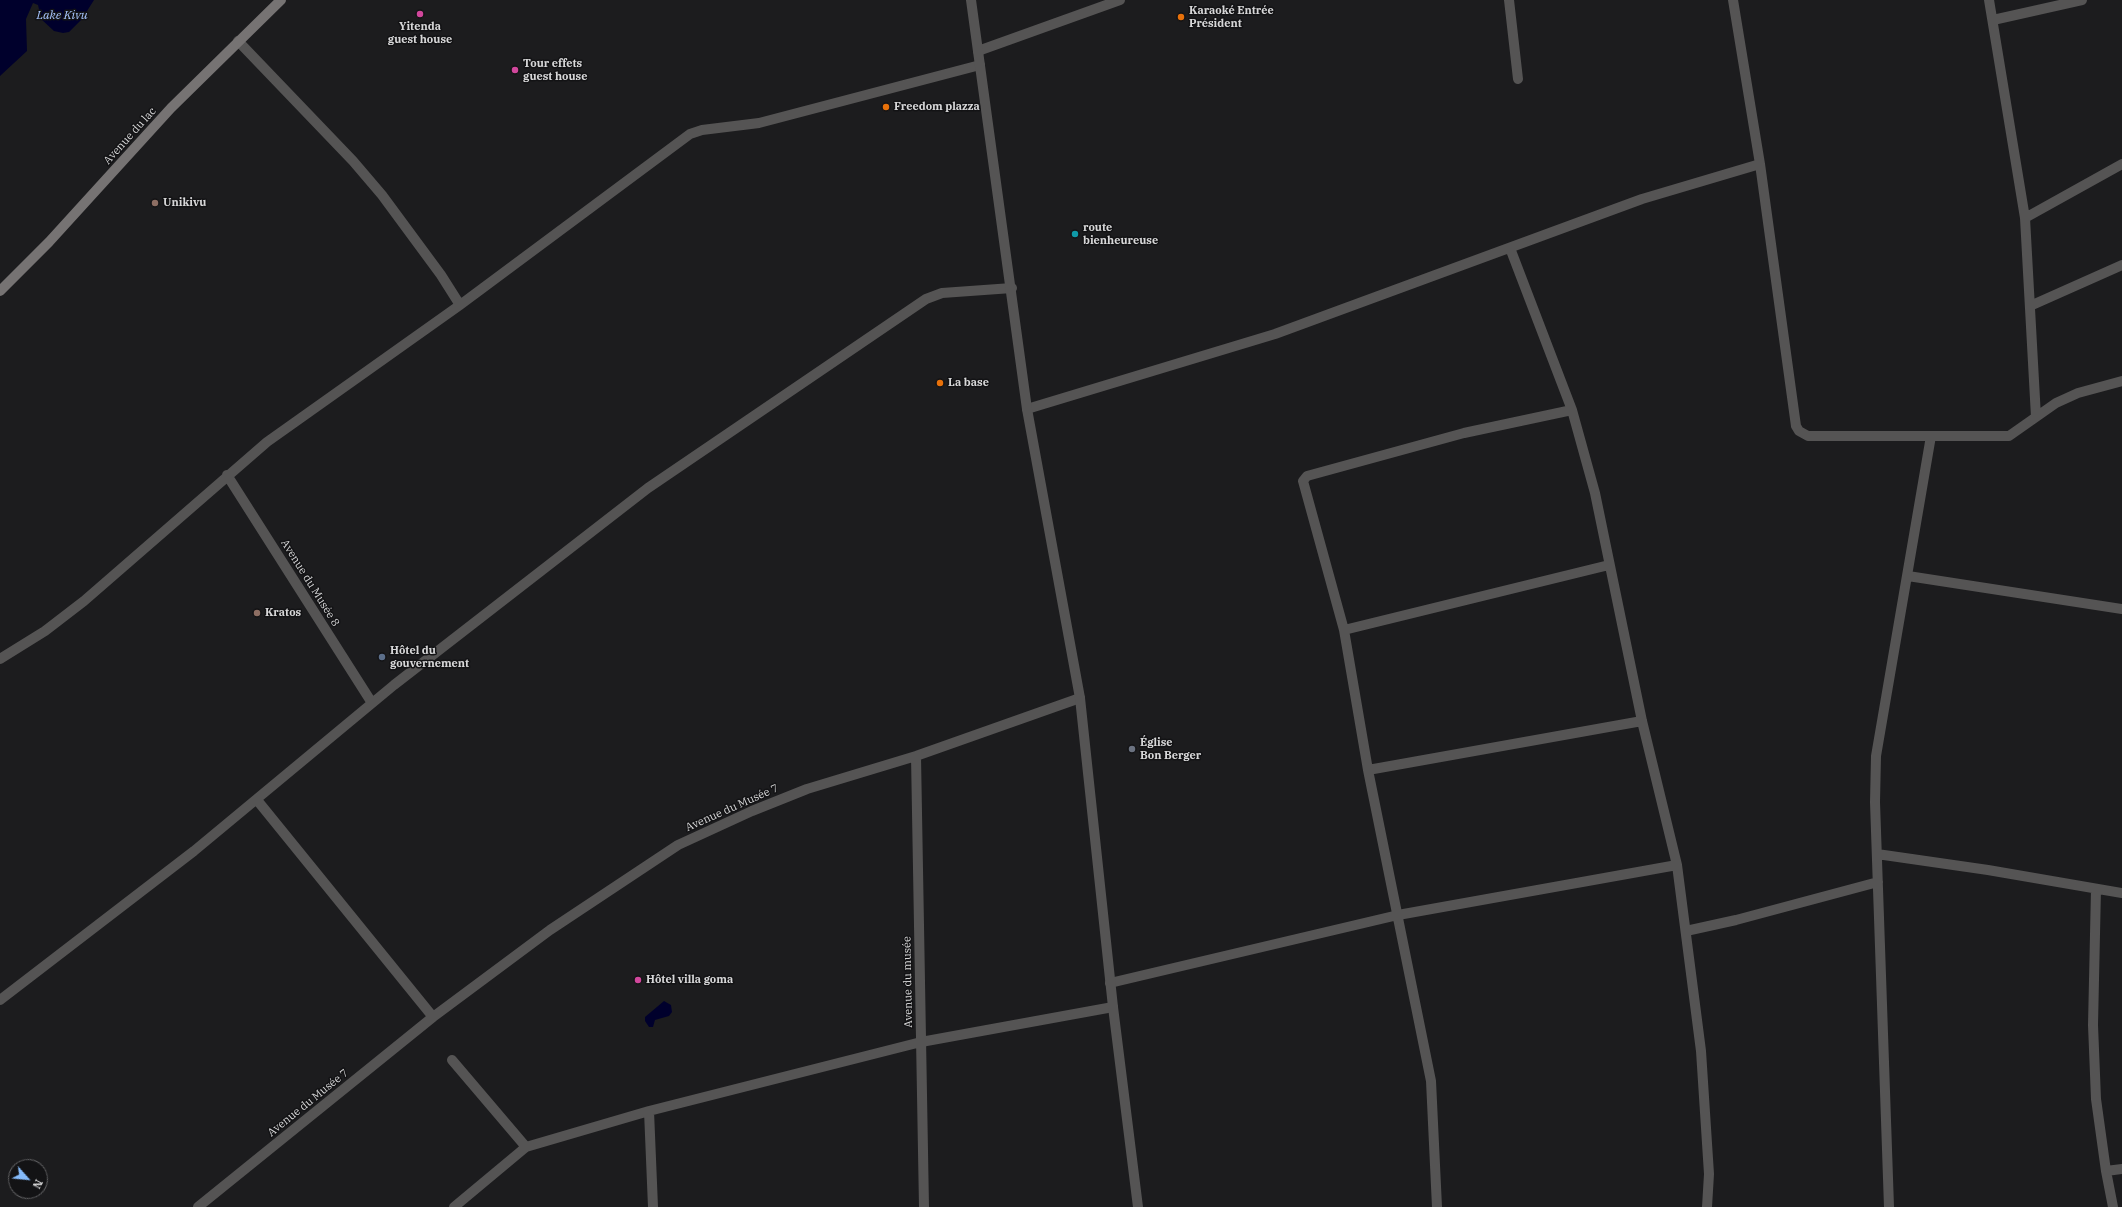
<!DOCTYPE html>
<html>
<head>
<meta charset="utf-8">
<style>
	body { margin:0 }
	#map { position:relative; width:2122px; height:1207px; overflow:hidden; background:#1c1c1e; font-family:"IBM Plex Serif",serif }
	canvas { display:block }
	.north { position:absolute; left:8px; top:1159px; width:40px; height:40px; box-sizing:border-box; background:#131315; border:1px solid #616163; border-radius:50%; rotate:117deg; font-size:11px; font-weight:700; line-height:16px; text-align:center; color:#d7d7d8 }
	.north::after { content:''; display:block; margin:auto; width:14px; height:18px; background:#85bbfb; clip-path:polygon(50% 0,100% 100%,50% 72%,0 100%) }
</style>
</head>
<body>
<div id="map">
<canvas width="2122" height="1207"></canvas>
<div class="north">N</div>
</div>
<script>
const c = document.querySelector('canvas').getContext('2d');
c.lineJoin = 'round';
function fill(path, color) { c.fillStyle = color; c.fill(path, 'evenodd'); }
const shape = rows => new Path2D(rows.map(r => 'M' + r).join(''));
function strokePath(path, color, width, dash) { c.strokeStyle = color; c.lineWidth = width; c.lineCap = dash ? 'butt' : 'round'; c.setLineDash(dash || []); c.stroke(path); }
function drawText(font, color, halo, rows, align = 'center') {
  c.font = font + ' "IBM Plex Serif",serif'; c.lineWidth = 3; c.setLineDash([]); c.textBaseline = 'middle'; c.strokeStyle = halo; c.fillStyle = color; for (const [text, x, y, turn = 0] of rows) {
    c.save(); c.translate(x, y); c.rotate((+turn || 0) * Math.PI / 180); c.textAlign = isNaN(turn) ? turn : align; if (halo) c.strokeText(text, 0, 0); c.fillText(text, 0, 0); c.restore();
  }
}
fill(shape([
	[0,0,94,0,82,19,69,32,63,33,54,31,41,19,38,5,33,3,26,19,27,51,0,76],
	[664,1001,671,1005,672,1012,669,1016,655,1020,653,1027,649,1027,645,1021,645,1017]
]), '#00002c');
strokePath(shape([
	[1509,0,1518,79],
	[1733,0,1760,164,1796,426,1799,431,1808,436,2009,436,2056,403,2078,393,2122,381],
	[1989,0,2025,218,2036,417],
	[1993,20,2082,0],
	[238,41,353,161,382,195,441,275,460,305],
	[978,51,1120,0],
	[2025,218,2122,164],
	[1510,248,1572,410,1595,493,1642,721,1677,865,1701,1051,1709,1174,1707,1207],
	[2030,306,2122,265],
	[1027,409,1275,334,1642,199,1760,164],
	[227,475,372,703],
	[1908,576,2122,609],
	[1344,630,1609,565],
	[0,659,45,631,84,601,267,442,460,305,690,134,702,130,759,123,980,65],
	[916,756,924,1207],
	[1368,770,1642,721],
	[257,800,433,1017],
	[1877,854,1988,870,2122,893],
	[2096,889,2093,1025,2096,1099,2106,1171,2113,1207],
	[1686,931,1736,920,1878,882],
	[1110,983,1398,915,1677,865],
	[0,1000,194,851,394,685,648,488,926,299,942,293,1012,288],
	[452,1060,526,1147],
	[649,1111,653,1207],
	[2106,1171,2122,1169],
	[198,1207,433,1017,550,930,678,845,752,811,807,789,916,756,1080,698],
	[454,1207,526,1147,649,1111,921,1042,1113,1007],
	[1437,1207,1431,1081,1368,770,1344,630,1303,481,1307,476,1464,433,1572,410],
	[1889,1207,1875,802,1876,756,1931,436]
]), '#555454', 10);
strokePath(shape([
	[971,0,1027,409,1080,698,1113,1007,1138,1207]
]), '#555454', 10);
strokePath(shape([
	[0,291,49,242,171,108,281,0]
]), '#767373', 10);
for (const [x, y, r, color] of [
	[420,14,4,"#d1479c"],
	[1181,17,4,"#e8710a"],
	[515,70,4,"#d1479c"],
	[886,107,4,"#e8710a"],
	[155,203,4,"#8d6e63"],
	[1075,234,4,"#0f9aa8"],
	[940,383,4,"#e8710a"],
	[257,613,4,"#8d6e63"],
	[382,657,4,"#5c6f8a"],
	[1132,749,4,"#6b7280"],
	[638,980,4,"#d1479c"]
]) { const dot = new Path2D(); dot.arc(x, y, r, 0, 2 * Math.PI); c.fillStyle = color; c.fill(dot); strokePath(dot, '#131315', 1.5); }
drawText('bold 11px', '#d7d7d8', '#131315', [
	["Karaoké Entrée",1189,11],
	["Président",1189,24],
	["Yitenda",420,27,"center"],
	["guest house",420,40,"center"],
	["Tour effets",523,64],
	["guest house",523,77],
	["Freedom plazza",894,107],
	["Unikivu",163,203],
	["route",1083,228],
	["bienheureuse",1083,241],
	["La base",948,383],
	["Kratos",265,613],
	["Hôtel du",390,651],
	["gouvernement",390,664],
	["Église",1140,743],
	["Bon Berger",1140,756],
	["Hôtel villa goma",646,980]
], 'left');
drawText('11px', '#d7d7d8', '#131315', [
	["Avenue du lac",130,136,-48],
	["Avenue du Musée 8",310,583,58],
	["Avenue du Musée 7",732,808,-24],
	["Avenue du musée",908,982,-91],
	["Avenue du Musée 7",308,1103,-39]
]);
drawText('italic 12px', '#a8c5ff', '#131315', [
	["Lake Kivu",62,16]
]);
</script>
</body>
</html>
